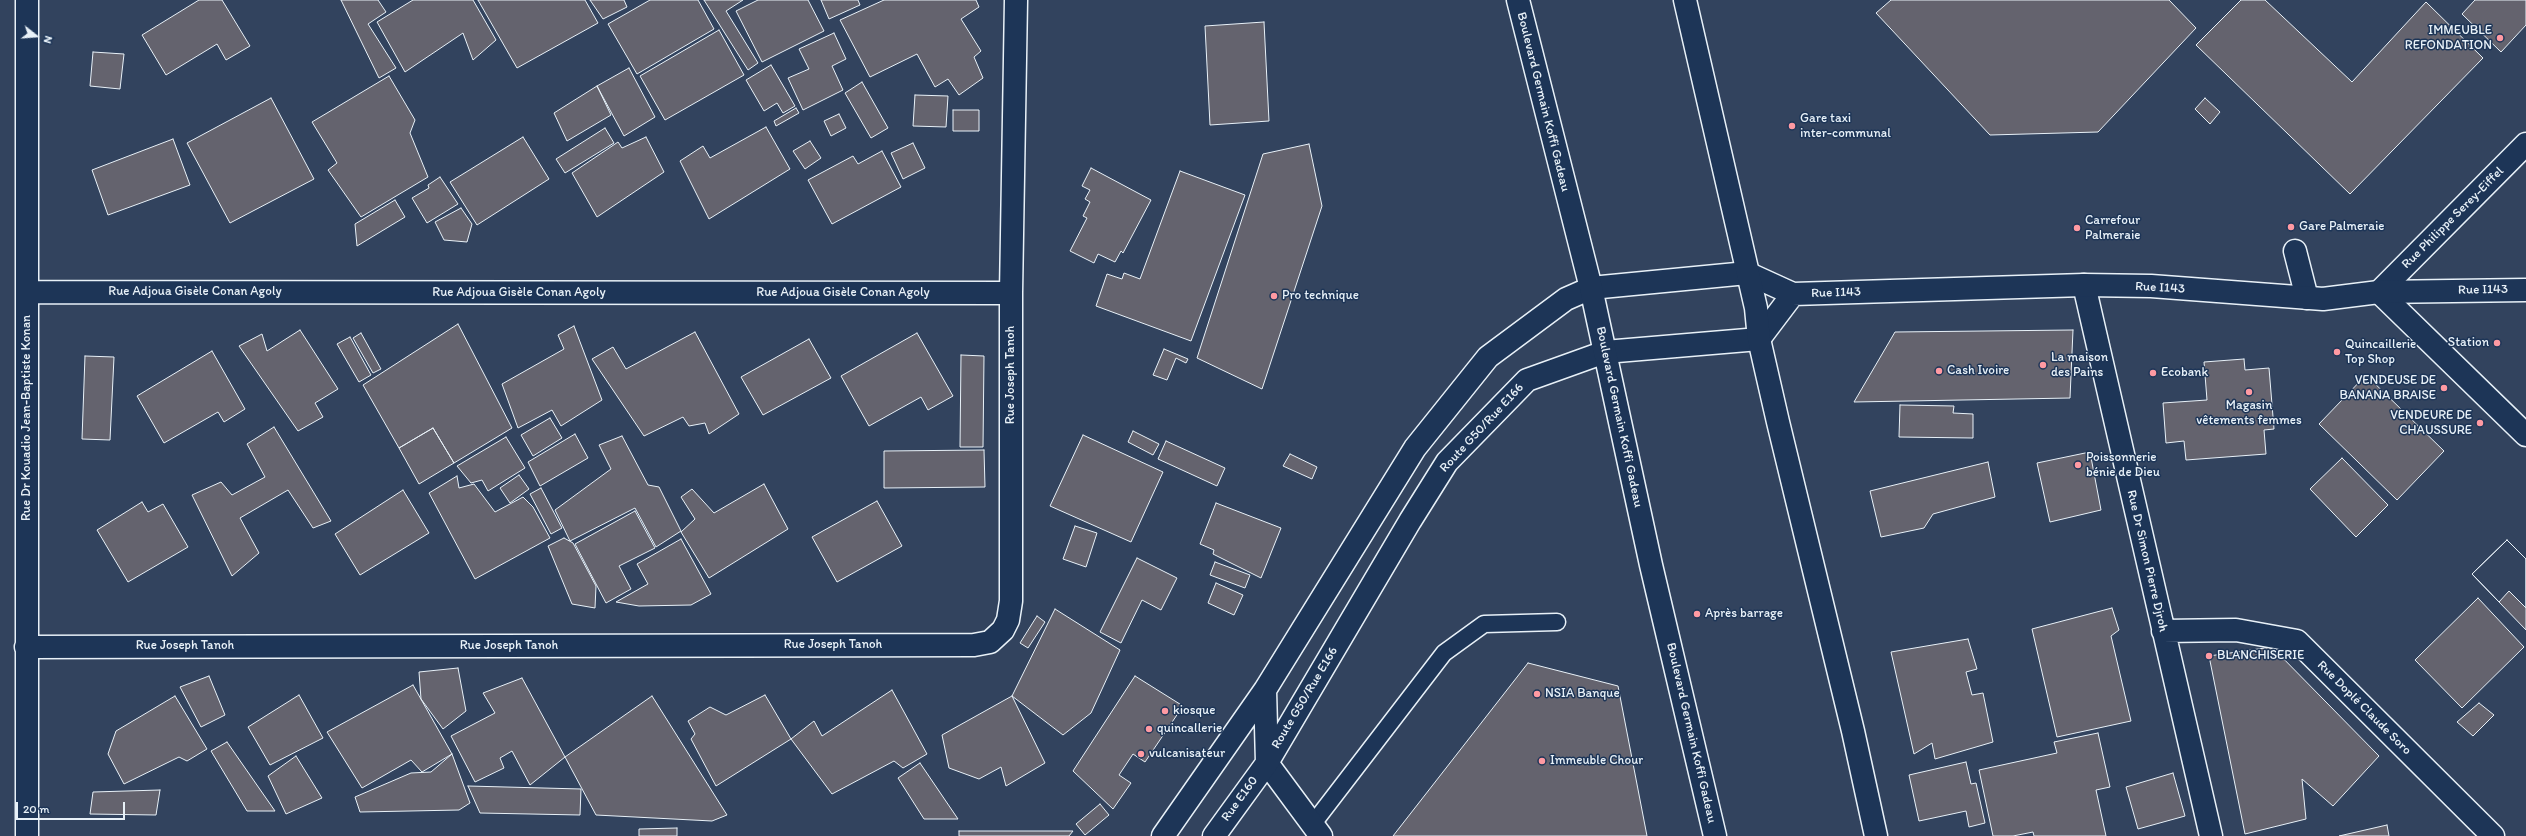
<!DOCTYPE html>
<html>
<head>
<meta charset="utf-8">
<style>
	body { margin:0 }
	#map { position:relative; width:2526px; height:836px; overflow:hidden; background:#32435e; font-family:Itim,sans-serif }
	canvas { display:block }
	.north { position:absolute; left:16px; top:16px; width:40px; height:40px; -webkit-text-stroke:3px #1d3557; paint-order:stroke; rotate:107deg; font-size:11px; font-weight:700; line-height:16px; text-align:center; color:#e8f1f8 }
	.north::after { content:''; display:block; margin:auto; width:14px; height:18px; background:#e8f1f8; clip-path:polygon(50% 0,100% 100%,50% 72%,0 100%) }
	.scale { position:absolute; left:16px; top:802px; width:109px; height:18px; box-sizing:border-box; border:2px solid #e8f1f8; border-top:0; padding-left:5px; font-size:12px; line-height:14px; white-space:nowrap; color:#e8f1f8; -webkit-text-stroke:3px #1d3557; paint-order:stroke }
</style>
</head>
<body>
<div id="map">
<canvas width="2526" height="836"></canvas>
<div class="north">N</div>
<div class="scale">20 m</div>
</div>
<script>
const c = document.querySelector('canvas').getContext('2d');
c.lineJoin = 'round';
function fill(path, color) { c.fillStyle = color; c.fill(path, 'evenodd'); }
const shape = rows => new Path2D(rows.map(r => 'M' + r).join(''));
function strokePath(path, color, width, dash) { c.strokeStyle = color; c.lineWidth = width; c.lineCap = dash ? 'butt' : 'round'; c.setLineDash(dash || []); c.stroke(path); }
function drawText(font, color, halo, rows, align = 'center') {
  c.font = font + ' Itim,sans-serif'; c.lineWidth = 3; c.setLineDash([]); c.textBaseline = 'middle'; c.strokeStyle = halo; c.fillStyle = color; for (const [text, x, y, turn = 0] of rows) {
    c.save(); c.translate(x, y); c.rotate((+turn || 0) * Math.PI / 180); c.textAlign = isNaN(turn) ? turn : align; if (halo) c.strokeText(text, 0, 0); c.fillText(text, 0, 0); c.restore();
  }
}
const building = shape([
	[199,0,222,0,250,46,226,60,217,44,166,75,142,35,199,0],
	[341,0,378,0,386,12,368,24,396,68,379,78,341,0],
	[413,0,473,0,496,40,473,60,463,33,405,72,377,22,413,0],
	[478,0,585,0,598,23,517,68,478,0],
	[590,0,624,0,627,7,603,19,590,0],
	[650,0,698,0,714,29,637,74,608,24,650,0],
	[704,0,743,0,726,11,758,63,748,70,704,0],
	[758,0,808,0,824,31,762,62,736,11,758,0],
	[821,0,858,0,860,5,829,19,821,0],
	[884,0,976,0,979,7,961,19,981,51,974,57,983,78,959,95,948,79,935,87,917,54,870,77,840,20,884,0],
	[1891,0,2169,0,2196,28,2098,132,1990,135,1876,13,1891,0],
	[2241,0,2265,0,2352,82,2426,2,2483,58,2350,194,2196,45,2241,0],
	[2475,0,2526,0,2526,25,2501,52,2462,14,2475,0],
	[1264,22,1269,121,1210,125,1205,26,1264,22],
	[719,30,744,75,665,120,640,76,719,30],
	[834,33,846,59,832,66,843,90,803,110,788,78,809,69,799,49,834,33],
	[93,52,124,54,120,89,90,86,93,52],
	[771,65,795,106,783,113,777,103,764,111,746,80,771,65],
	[629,68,655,117,624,136,597,86,629,68],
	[389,76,415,120,410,133,428,177,361,217,328,170,337,163,312,122,389,76],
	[862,82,888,128,871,138,845,93,862,82],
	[597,86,611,115,567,141,554,113,597,86],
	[915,95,948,96,946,127,913,126,915,95],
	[271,98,314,179,230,223,187,143,271,98],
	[2205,98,2220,112,2210,124,2195,109,2205,98],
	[796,108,799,113,776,126,774,121,796,108],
	[953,110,979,110,979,131,953,131,953,110],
	[839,114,846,128,831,136,824,121,839,114],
	[766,127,790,169,709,219,680,161,703,146,710,158,766,127],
	[605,128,614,143,565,173,556,159,605,128],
	[523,137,549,179,477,225,450,182,523,137],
	[646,137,664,172,597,217,572,173,618,142,622,148,646,137],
	[173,139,190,185,108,215,92,170,173,139],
	[810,141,821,158,805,169,793,151,810,141],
	[913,143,925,168,903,179,891,153,913,143],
	[1309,144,1322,206,1262,389,1197,358,1263,154,1309,144],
	[882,151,901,187,832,224,808,180,853,156,858,164,882,151],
	[1091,168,1151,200,1123,253,1121,251,1115,262,1098,254,1094,263,1070,251,1087,218,1083,216,1090,202,1085,199,1090,190,1082,186,1091,168],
	[1180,171,1245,195,1191,341,1096,306,1107,274,1122,279,1124,273,1140,279,1180,171],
	[440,177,458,204,427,223,412,198,429,188,428,185,440,177],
	[395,200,405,217,357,246,355,224,395,200],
	[461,208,472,224,467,242,444,240,435,222,461,208],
	[458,324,512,428,454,463,433,428,399,448,363,385,458,324],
	[574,326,602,400,561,426,552,410,518,428,502,384,564,349,558,335,574,326],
	[300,330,338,389,315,403,323,417,298,431,239,346,262,334,267,351,300,330],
	[2073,330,2070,398,1854,402,1895,332,2073,330],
	[695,332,739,414,709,434,705,423,689,426,683,417,644,436,592,359,613,347,626,369,695,332],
	[361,333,381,369,373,373,353,338,361,333],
	[917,333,953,396,928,410,921,397,869,426,841,376,917,333],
	[350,337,371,375,359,382,337,344,350,337],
	[809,339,831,378,763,415,741,377,809,339],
	[1164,349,1188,359,1186,363,1176,358,1167,380,1153,375,1164,349],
	[212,351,245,409,224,422,218,412,164,443,137,396,212,351],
	[961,355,984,356,983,447,960,447,961,355],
	[85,356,114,357,110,440,82,439,85,356],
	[2244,359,2245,370,2269,368,2274,429,2264,430,2266,454,2186,460,2184,441,2166,443,2163,403,2207,400,2204,362,2244,359],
	[2366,375,2444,451,2397,500,2319,424,2366,375],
	[1900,405,1954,406,1953,413,1973,414,1973,438,1899,437,1900,405],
	[550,418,562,438,533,456,521,435,550,418],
	[274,427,331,521,313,528,288,490,240,518,259,553,232,576,192,495,221,482,232,495,265,477,247,444,274,427],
	[433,428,454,463,419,484,399,448,433,428],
	[1133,431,1159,444,1153,455,1128,442,1133,431],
	[575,434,588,458,540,486,528,462,575,434],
	[1083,435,1163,472,1131,542,1050,506,1083,435],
	[622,436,648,485,659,487,681,531,656,547,635,508,570,541,555,510,611,469,599,445,622,436],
	[506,437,525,468,488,491,482,480,471,483,457,466,506,437],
	[1166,441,1225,468,1217,486,1158,459,1166,441],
	[984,450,985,487,884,488,884,451,984,450],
	[2090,452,2101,510,2050,522,2037,463,2090,452],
	[1290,454,1317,467,1312,479,1283,466,1290,454],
	[2342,458,2388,505,2356,537,2310,489,2342,458],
	[1988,462,1995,497,1933,514,1924,528,1881,537,1870,491,1988,462],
	[519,475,529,489,510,503,500,488,519,475],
	[457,476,459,488,474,484,495,512,523,497,533,507,550,538,475,579,429,493,457,476],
	[764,484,788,529,709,578,681,532,695,519,681,497,692,489,714,513,764,484],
	[541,488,562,528,551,534,530,494,541,488],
	[403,490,429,533,360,575,335,534,403,490],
	[877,501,902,546,837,582,812,537,877,501],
	[142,502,148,512,163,504,188,547,128,582,97,530,142,502],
	[1216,503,1281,528,1261,578,1213,554,1214,550,1200,544,1216,503],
	[635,511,655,548,619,566,631,589,606,603,575,544,635,511],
	[1075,526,1097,533,1086,567,1063,559,1075,526],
	[564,538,573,543,596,586,595,608,572,604,548,546,564,538],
	[681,539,711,594,691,605,639,606,616,602,648,584,637,564,681,539],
	[2507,540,2526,559,2526,608,2509,591,2499,602,2472,574,2507,540],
	[2507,540,2526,559,2526,630,2472,574,2507,540],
	[1137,558,1177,578,1161,610,1142,600,1121,643,1100,632,1137,558],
	[1215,562,1250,575,1245,588,1210,575,1215,562],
	[1216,583,1243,595,1234,615,1208,603,1216,583],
	[2478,598,2524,647,2462,708,2415,660,2478,598],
	[2112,608,2119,630,2111,636,2131,721,2057,737,2032,629,2112,608],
	[1055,609,1120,650,1091,713,1063,735,1012,696,1055,609],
	[1037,616,1045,622,1028,648,1020,643,1037,616],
	[1968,639,1977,669,1966,672,1972,695,1983,693,1993,742,1935,759,1932,743,1914,754,1891,652,1968,639],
	[2272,647,2379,756,2333,806,2302,779,2306,819,2245,834,2209,656,2272,647],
	[1528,663,1618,686,1647,836,1393,836,1528,663],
	[458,668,466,711,443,729,421,699,419,672,458,668],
	[209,676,225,715,201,727,180,687,209,676],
	[1135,676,1183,706,1145,762,1133,754,1119,775,1131,783,1113,809,1073,771,1135,676],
	[522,678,565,757,530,785,512,751,500,758,504,768,475,782,451,736,495,713,483,693,522,678],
	[413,685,452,754,422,772,411,760,362,788,327,732,413,685],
	[892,690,927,754,903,768,894,761,832,794,791,739,814,721,822,736,892,690],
	[299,695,323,738,270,765,248,727,299,695],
	[765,695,791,739,716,786,691,739,695,734,688,721,710,707,726,715,765,695],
	[175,696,207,749,187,761,179,757,124,784,108,754,116,731,175,696],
	[652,696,727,815,712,821,596,815,565,757,652,696],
	[1012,696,1045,763,1006,786,1001,767,979,779,949,768,942,735,1012,696],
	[2479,703,2494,715,2473,736,2457,722,2479,703],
	[2098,733,2110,787,2096,790,2106,836,2034,836,2033,832,2013,836,1993,836,1979,770,2057,753,2054,742,2098,733],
	[227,742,275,811,247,811,211,751,227,742],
	[452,754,470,803,459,810,360,812,355,797,411,773,431,772,452,754],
	[296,756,322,798,286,814,268,776,296,756],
	[1966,762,1971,784,1976,783,1985,823,1969,827,1966,811,1919,821,1909,775,1966,762],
	[920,763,958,819,924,819,898,778,920,763],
	[2173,773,2185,816,2138,829,2126,787,2173,773],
	[468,786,581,789,580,815,480,813,468,786],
	[160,790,156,815,90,814,93,792,160,790],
	[1100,804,1109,815,1085,835,1076,824,1100,804],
	[2387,825,2389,836,2339,836,2387,825],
	[677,828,677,836,639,836,639,829,677,828],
	[959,831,1073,831,1069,836,959,836,959,831]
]);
fill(building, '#64636e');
strokePath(building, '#e8f1f8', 1);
const service = shape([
	[1312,825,1444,653,1484,624,1557,622]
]);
const minor = shape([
	[2295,251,2307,298],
	[2084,285,2211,836],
	[27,292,1011,293],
	[2379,292,2526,144],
	[2163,631,2236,630,2297,641,2493,836],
	[26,647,974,645,990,642,1003,630,1008,620,1011,601,1011,293,1016,0],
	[1267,763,1321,836],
	[27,836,27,0]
]);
const tertiary = shape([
	[2379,292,2526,435],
	[1265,690,1267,763],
	[1163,836,1265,690,1415,448,1488,357,1566,299,1591,288],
	[1214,836,1267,763,1410,521,1447,462,1527,380,1605,352]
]);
const secondary = shape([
	[1591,288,1747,273,1793,294,2084,285,2151,286,2323,299,2379,292,2526,290],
	[1605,352,1759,339,1793,294]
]);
const primary = shape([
	[1518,0,1591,288,1651,565,1715,836],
	[1685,0,1756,308,1759,339,1778,422,1853,731,1876,836]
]);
strokePath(service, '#e8f1f8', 19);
strokePath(minor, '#e8f1f8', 25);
strokePath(tertiary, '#e8f1f8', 25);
strokePath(secondary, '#e8f1f8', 25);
strokePath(primary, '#e8f1f8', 25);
strokePath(service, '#1d3557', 16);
strokePath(minor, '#1d3557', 22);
strokePath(tertiary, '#1d3557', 22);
strokePath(secondary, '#1d3557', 22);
strokePath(primary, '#1d3557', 22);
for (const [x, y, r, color] of [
	[2500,38,4,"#ff9aa2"],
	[1792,126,4,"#ff9aa2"],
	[2291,227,4,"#ff9aa2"],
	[2077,228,4,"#ff9aa2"],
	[1274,296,4,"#ff9aa2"],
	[2497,343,4,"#ff9aa2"],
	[2337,352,4,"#ff9aa2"],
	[2043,365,4,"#ff9aa2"],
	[1939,371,4,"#ff9aa2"],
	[2153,373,4,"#ff9aa2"],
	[2444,388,4,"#ff9aa2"],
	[2249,392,4,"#ff9aa2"],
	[2480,423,4,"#ff9aa2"],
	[2078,465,4,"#ff9aa2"],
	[1697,614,4,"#ff9aa2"],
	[2209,656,4,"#ff9aa2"],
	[1537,694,4,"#ff9aa2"],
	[1165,711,4,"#ff9aa2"],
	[1149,729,4,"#ff9aa2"],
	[1141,754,4,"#ff9aa2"],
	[1542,761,4,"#ff9aa2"]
]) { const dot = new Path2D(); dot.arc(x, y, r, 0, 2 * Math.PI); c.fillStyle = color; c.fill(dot); strokePath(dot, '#1d3557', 1.5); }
drawText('13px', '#e8f1f8', '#1d3557', [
	["IMMEUBLE",2492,31,"right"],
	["REFONDATION",2492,46,"right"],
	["Gare taxi",1800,119],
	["inter-communal",1800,134],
	["Carrefour",2085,221],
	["Palmeraie",2085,236],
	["Gare Palmeraie",2299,227],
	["Pro technique",1282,296],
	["Station",2489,343,"right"],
	["Quincaillerie",2345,345],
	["Top Shop",2345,360],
	["La maison",2051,358],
	["des Pains",2051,373],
	["Cash Ivoire",1947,371],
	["Ecobank",2161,373],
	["VENDEUSE DE",2436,381,"right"],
	["BANANA BRAISE",2436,396,"right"],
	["Magasin",2249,406,"center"],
	["vêtements femmes",2249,421,"center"],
	["VENDEURE DE",2472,416,"right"],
	["CHAUSSURE",2472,431,"right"],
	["Poissonnerie",2086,458],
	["bénie de Dieu",2086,473],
	["Après barrage",1705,614],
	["BLANCHISERIE",2217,656],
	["NSIA Banque",1545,694],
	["kiosque",1173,711],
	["quincallerie",1157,729],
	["vulcanisateur",1149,754],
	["Immeuble Chour",1550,761]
], 'left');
drawText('13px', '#e8f1f8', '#1d3557', [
	["Boulevard Germain Koffi Gadeau",1543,102,76],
	["Rue Philippe Serey-Eiffel",2453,218,-45],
	["Rue I143",2160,288,3],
	["Rue I143",2483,290,-1],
	["Rue Adjoua Gisèle Conan Agoly",195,292],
	["Rue Adjoua Gisèle Conan Agoly",519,293],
	["Rue Adjoua Gisèle Conan Agoly",843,293],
	["Rue I143",1836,293,-2],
	["Rue Joseph Tanoh",1011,375,-90],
	["Boulevard Germain Koffi Gadeau",1619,417,78],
	["Rue Dr Kouadio Jean-Baptiste Konan",27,418,-90],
	["Route G50/Rue E166",1482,428,-47],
	["Rue Dr Simon Pierre Djroh",2147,561,77],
	["Rue Joseph Tanoh",833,645],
	["Rue Joseph Tanoh",185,646],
	["Rue Joseph Tanoh",509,646],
	["Route G50/Rue E166",1305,698,-59],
	["Rue Doplé Claude Soro",2364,708,45],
	["Boulevard Germain Koffi Gadeau",1691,733,77],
	["Rue E160",1240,799,-54]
]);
</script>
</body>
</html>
